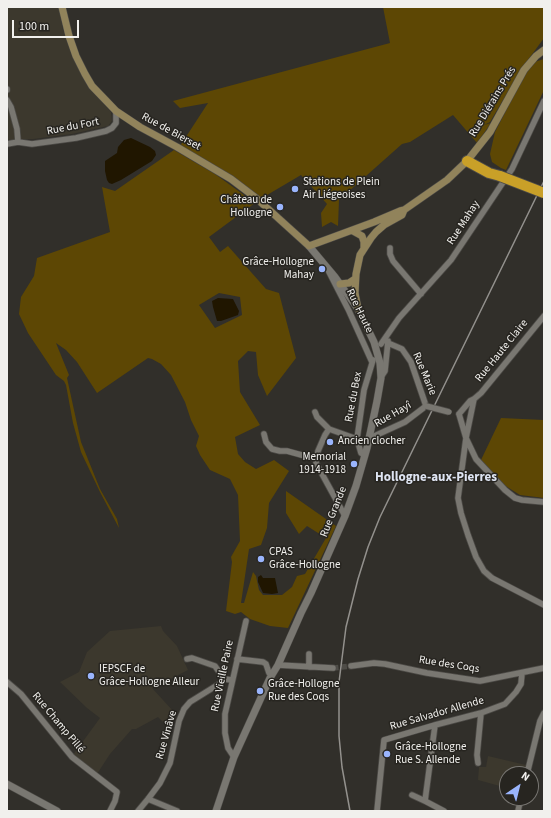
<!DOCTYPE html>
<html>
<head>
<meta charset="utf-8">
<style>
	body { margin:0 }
	#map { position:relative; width:551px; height:818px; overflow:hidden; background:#312f2a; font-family:"Source Sans 3",sans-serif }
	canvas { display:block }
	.frame { position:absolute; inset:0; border:8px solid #f1f0ed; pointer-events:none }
	.north { position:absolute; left:499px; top:766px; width:40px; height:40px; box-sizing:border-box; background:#272520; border:1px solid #787672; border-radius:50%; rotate:35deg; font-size:11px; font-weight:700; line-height:16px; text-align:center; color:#f1f0ed }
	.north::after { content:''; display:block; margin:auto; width:14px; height:18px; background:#9ab5fd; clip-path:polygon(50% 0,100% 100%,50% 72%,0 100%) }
	.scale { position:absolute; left:12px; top:20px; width:67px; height:18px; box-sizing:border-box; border:2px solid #f1f0ed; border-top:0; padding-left:5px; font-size:12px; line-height:14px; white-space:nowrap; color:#f1f0ed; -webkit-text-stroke:3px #272520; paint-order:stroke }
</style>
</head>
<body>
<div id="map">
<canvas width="551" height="818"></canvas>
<div class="frame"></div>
<div class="north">N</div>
<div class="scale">100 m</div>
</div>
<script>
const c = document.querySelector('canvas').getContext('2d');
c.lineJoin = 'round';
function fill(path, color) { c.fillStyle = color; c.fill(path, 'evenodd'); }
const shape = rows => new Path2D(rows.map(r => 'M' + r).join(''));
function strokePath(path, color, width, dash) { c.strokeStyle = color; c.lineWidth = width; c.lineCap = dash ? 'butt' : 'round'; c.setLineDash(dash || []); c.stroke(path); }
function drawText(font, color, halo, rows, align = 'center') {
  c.font = font + ' "Source Sans 3",sans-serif'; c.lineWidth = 3; c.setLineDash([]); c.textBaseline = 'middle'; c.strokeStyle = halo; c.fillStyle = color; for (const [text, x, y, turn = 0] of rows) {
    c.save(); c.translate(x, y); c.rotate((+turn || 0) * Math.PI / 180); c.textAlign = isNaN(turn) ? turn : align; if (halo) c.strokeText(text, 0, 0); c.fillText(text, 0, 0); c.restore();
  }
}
fill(shape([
	[7,7,59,7,63,30,74,60,92,91,111,112,112,121,108,126,72,134,33,139,7,140],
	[161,626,163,631,177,646,188,670,152,688,174,712,169,728,158,717,136,729,132,729,110,754,97,774,73,755,100,718,87,708,60,682,79,672,87,652,110,631],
	[488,756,526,765,523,774,507,774,507,788,478,780,479,767,486,767]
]), '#3c382d');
fill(shape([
	[383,7,544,7,544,38,522,68,490,122,484,125,491,123,477,143,453,115,410,142,402,144,339,200,338,226,331,222,322,227,321,213,327,204,301,175,262,198,216,167,180,146,208,103,180,108,173,101,390,43],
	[544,59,544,90,506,170,501,168,492,162,490,154,495,132,514,95,531,63],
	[174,150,215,174,255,203,209,237,220,252,228,246,266,289,279,293,296,358,267,396,258,375,256,352,248,351,238,361,240,392,260,425,235,437,238,454,245,462,256,469,274,460,289,471,269,503,267,528,261,545,249,549,241,603,244,603,253,572,256,576,259,590,263,595,282,595,292,587,297,576,305,574,326,538,307,526,299,534,286,513,286,491,336,526,288,628,270,626,250,619,241,612,235,614,226,611,232,562,231,557,240,541,238,495,230,479,210,470,200,455,196,446,199,436,191,420,185,402,171,375,161,364,152,359,148,358,97,393,77,362,66,350,56,343,69,375,67,378,81,442,100,489,117,519,119,528,100,492,81,452,73,423,66,385,64,381,56,375,28,333,19,314,21,297,34,276,37,258,110,232,102,187,115,191],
	[219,293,240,297,242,315,215,328,199,305],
	[501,418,544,420,544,498,520,495,504,485,481,460]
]), '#5d4704');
fill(shape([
	[131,138,150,147,155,151,156,155,152,161,121,180,112,184,109,183,107,180,105,171,105,161,117,153,118,147,124,140],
	[218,298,233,299,239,311,238,315,221,321,217,321,213,307,212,301],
	[261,575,263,578,275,578,278,593,272,594,263,593,258,582,258,577]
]), '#201600');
strokePath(shape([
	[333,668,351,666]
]), '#4e4c47', 5.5, [5.5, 3]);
const minor = shape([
	[7,89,7,90],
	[7,100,11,107,17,129,18,142],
	[7,144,18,142,32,144,76,138,106,131,112,128,116,123,116,111],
	[390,248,390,254,393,261,421,294],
	[329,272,349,311,372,362],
	[381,344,399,318,451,260,512,169,544,101],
	[381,377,385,371,388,341],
	[474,399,466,438,458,498,461,513,468,535,476,557,484,571,492,578,544,605],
	[315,412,317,417,329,429,357,439],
	[459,414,466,438,476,459,505,490,515,498,522,500,544,502],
	[459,414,470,401,474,399,481,393,544,316],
	[329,429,325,435,318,451,316,463,345,516],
	[264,434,266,442,272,449,280,451,287,451,316,459],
	[370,438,405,422,426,406,411,362,402,349,388,343],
	[365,455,361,453,357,439,364,390,373,360],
	[187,659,192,658,215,666,224,679],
	[237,659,263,662,266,664,269,673,272,675],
	[278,665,333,668],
	[351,666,374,663,385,664,427,673,480,681,544,668],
	[309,667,309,654],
	[7,682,21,694,72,757,117,792,115,801,110,811],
	[435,725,425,801,444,811],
	[234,757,228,748,225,733,225,714,246,621],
	[478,763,477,755,481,713],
	[527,774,540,721,544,713],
	[412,795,425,801],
	[148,799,177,811],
	[138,811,148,799,160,783,170,763,179,721,184,709,190,702,219,684,224,679,232,680],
	[377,811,384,740,435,725,481,713,505,704,516,692,521,684,522,673],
	[518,811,521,798]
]);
const tertiary = shape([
	[7,784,57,811],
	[216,811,234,757,270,678,278,665,301,613,311,593,345,516,356,486,367,448,377,401,381,378,380,363,374,342,358,309,335,277,309,246]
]);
const secondary = shape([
	[62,7,69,36,76,56,85,74,92,86,116,111,140,127,177,147,231,179,256,198,309,246,374,222,400,211,404,210],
	[353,231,362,236,364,242,364,248],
	[340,284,349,283,355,279],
	[358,309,355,293,356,274,360,255,371,238,376,232,384,225,402,215,404,210,447,180,467,161,490,132,524,70,536,56,544,50]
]);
const motorway = shape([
	[467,161,489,173,500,176]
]);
strokePath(minor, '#4d4b47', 7);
strokePath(tertiary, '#4d4b47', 8);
strokePath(secondary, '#4d4b47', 8);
strokePath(motorway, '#4d4b47', 12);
strokePath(minor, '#797771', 5.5);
strokePath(tertiary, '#797771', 7);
strokePath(secondary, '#91835b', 7);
strokePath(motorway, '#c9a028', 10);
strokePath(shape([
	[350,811,342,767,339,736,339,682,346,627,358,579,368,547,380,517,544,181]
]), '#93918d', 1.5);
const minorBridge = shape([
	[426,406,449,412]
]);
const motorwayBridge = shape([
	[500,176,544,193]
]);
strokePath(minorBridge, '#4d4b47', 7, []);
strokePath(motorwayBridge, '#4d4b47', 12, []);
strokePath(minorBridge, '#797771', 5.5);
strokePath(motorwayBridge, '#c9a028', 10);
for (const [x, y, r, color] of [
	[295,189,4,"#9ab5fd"],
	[280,207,4,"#9ab5fd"],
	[322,269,4,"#9ab5fd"],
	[330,442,4,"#9ab5fd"],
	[354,464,4,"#9ab5fd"],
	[261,559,4,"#9ab5fd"],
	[91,676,4,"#9ab5fd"],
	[260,691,4,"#9ab5fd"],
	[387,754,4,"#9ab5fd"]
]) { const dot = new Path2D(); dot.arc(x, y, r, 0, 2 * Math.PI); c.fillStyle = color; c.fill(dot); strokePath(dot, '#272520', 1.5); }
drawText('11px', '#f1f0ed', '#272520', [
	["Rue Diérains Prés",493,102,-59],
	["Rue du Fort",73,127,-11],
	["Rue de Bierset",171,132,29],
	["Rue Mahay",464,223,-57],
	["Rue Haute",359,311,64],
	["Rue Haute Claire",502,351,-51],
	["Rue Marie",424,374,67],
	["Rue du Bex",354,397,-79],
	["Rue Hayî",393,415,-30],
	["Rue Grande",334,512,-68],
	["Rue des Coqs",449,665,9],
	["Rue Vieille Paire",223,676,-78],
	["Rue Salvador Allende",437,714,-16],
	["Rue Champ Pillé",58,723,50],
	["Rue Vinâve",167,735,-74]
]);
drawText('11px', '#f1f0ed', '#272520', [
	["Stations de Plein",303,183],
	["Air Liégeoises",303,196],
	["Château de",272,201,"right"],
	["Hollogne",272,214,"right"],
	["Grâce-Hollogne",314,263,"right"],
	["Mahay",314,276,"right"],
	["Ancien clocher",338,442],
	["Memorial",346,458,"right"],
	["1914-1918",346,471,"right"],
	["CPAS",269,553],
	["Grâce-Hollogne",269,566],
	["IEPSCF de",99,670],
	["Grâce-Hollogne Alleur",99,683],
	["Grâce-Hollogne",268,685],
	["Rue des Coqs",268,698],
	["Grâce-Hollogne",395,748],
	["Rue S. Allende",395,761]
], 'left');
drawText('bold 13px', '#dee4f2', '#272520', [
	["Hollogne-aux-Pierres",436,478]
]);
</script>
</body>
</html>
